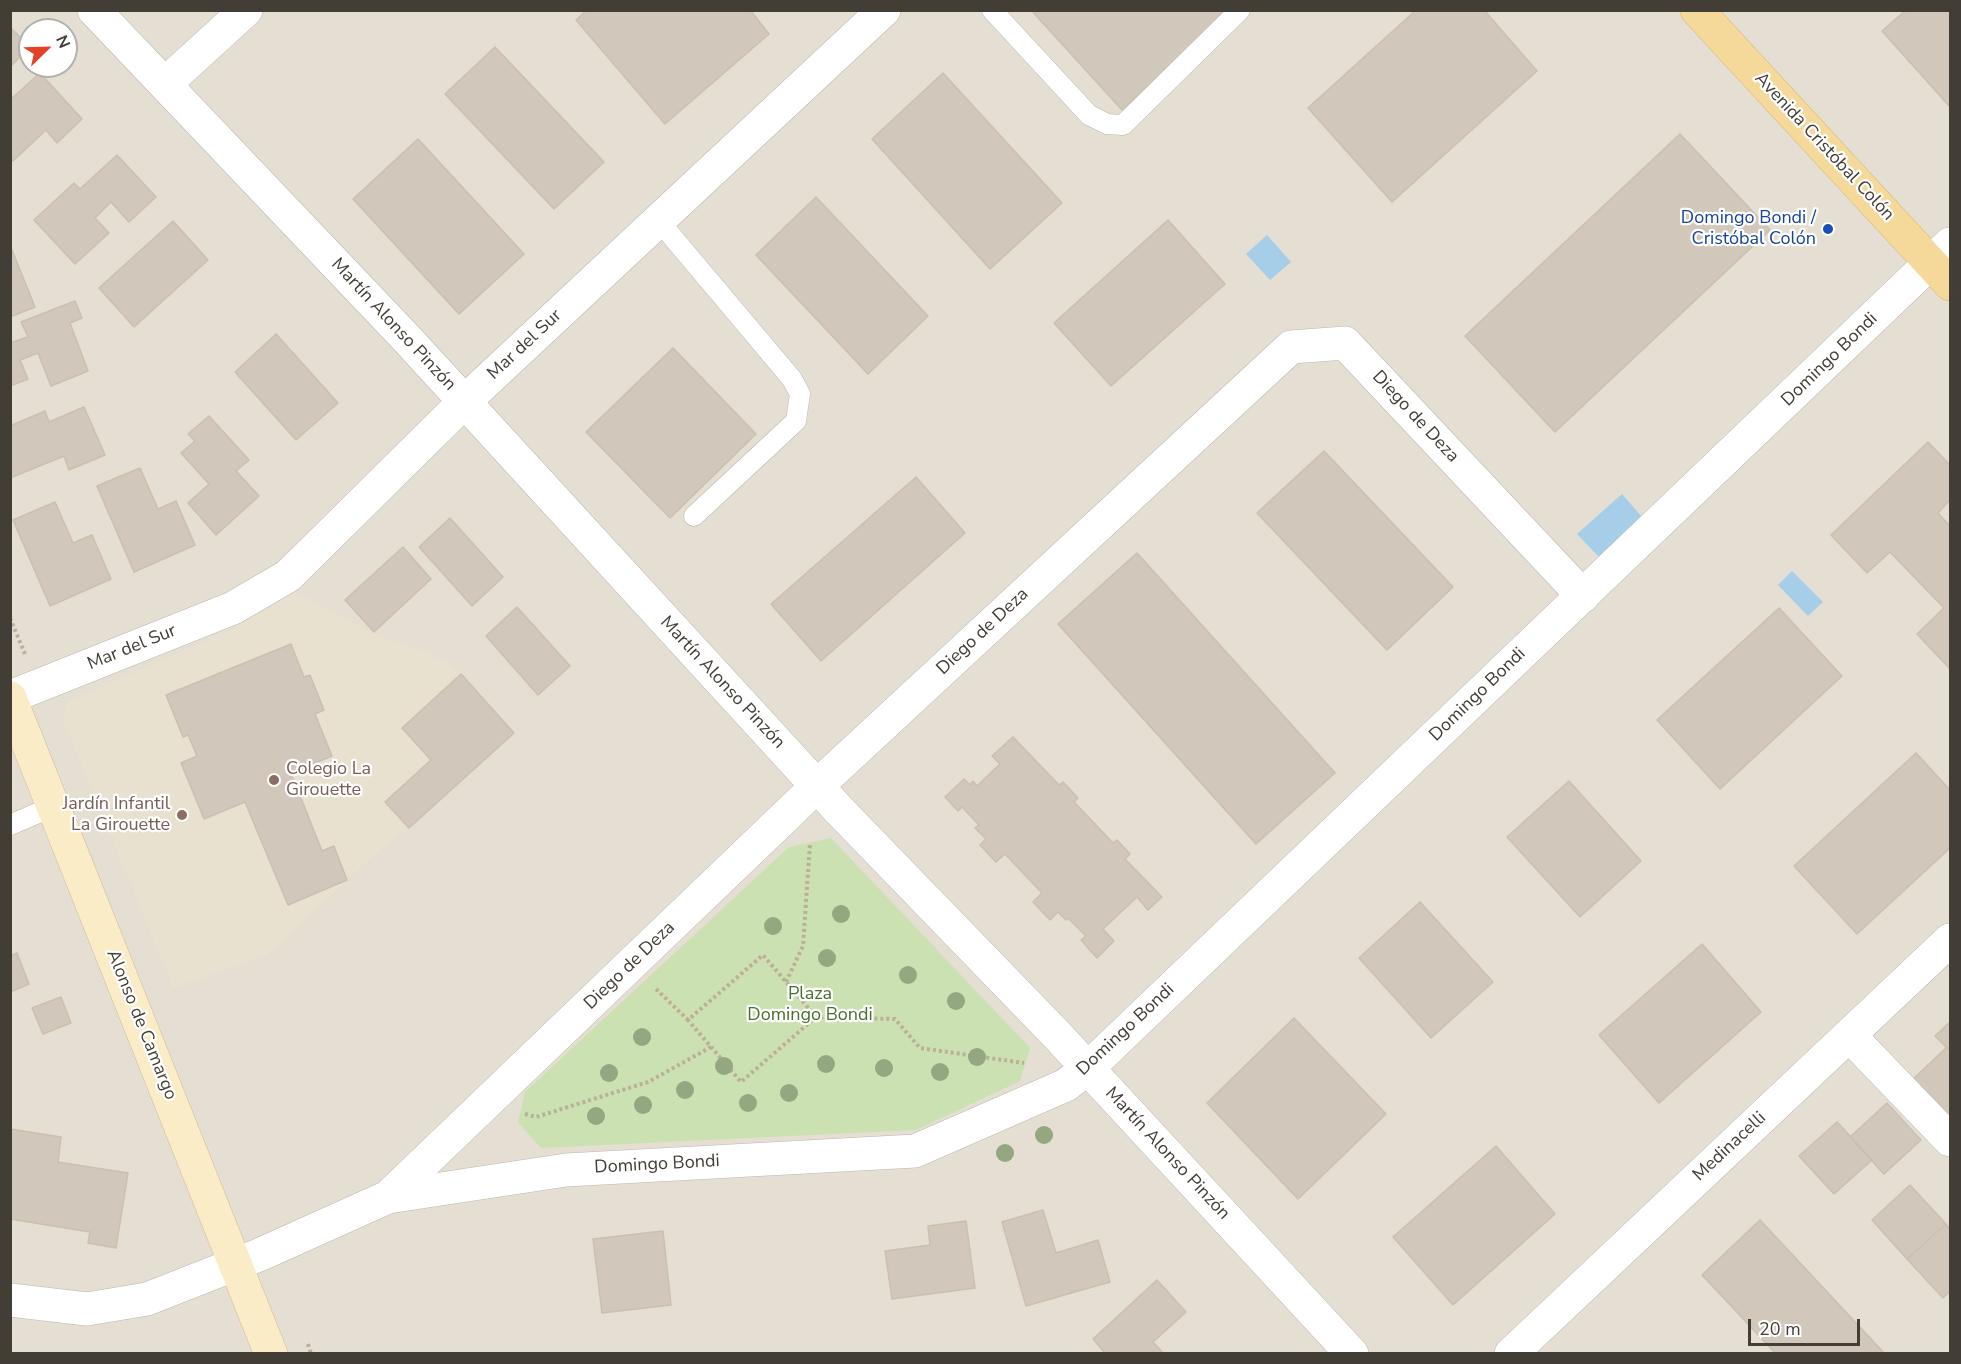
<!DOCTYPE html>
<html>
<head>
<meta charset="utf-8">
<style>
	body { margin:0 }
	#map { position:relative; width:1961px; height:1364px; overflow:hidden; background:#f1ede5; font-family:"Nunito Sans",sans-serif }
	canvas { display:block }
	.frame { position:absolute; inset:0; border:12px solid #423d35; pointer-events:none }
	.north { position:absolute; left:18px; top:18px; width:60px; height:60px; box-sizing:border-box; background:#fff; border:2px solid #b3b1ae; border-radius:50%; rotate:67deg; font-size:16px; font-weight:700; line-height:24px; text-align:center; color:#423d35 }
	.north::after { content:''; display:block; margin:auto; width:21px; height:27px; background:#e54128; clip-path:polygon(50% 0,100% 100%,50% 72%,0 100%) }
	.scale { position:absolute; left:1748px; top:1319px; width:112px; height:27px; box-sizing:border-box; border:3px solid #423d35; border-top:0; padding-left:8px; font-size:18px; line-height:21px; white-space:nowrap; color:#423d35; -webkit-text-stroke:4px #fff; paint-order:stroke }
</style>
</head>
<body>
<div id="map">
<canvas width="1961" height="1364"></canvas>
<div class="frame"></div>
<div class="north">N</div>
<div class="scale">20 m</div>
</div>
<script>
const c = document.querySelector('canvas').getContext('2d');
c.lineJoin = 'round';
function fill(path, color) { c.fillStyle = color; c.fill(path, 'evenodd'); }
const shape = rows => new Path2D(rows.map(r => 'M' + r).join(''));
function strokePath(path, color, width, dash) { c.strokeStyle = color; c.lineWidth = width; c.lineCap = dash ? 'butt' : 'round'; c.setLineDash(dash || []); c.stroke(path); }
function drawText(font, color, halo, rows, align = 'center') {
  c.font = font + ' "Nunito Sans",sans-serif'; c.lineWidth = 4.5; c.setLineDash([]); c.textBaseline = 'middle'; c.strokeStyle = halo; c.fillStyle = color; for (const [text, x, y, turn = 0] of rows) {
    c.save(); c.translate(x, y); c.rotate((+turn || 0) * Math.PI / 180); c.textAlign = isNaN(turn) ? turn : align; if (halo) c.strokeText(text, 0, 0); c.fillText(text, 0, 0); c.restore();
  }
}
fill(shape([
	[11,11,1950,11,1950,1353,11,1353],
	[30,30,66,30,66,66,30,66]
]), '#e4ded3');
fill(shape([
	[290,589,361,627,396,642,429,653,449,664,461,674,514,733,347,880,268,955,173,988,62,718,68,701,233,629]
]), '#e8e1d0');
fill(shape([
	[831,838,1030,1048,1020,1081,916,1130,541,1148,518,1122,525,1092,789,847]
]), '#cce1b1');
fill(shape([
	[1267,235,1291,262,1270,280,1246,254],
	[1622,494,1642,517,1599,557,1577,534],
	[1792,571,1823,602,1808,616,1778,585]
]), '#a6cee8');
const building = shape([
	[587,10,750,10,769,34,665,124,576,20,587,10],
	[1031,10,1227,10,1228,12,1122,110,1031,10],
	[1416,10,1484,10,1537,71,1392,202,1308,108,1416,10],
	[1906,10,1950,10,1950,107,1882,31,1906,10],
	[10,27,30,47,10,67,10,27],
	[495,47,604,162,554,209,445,94,495,47],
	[40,73,82,119,57,143,46,130,13,161,10,159,10,100,40,73],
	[943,73,1062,203,990,269,872,139,943,73],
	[1680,134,1770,230,1555,432,1465,336,1680,134],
	[418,139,524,254,459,314,353,199,418,139],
	[117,155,156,197,129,222,111,202,95,218,109,233,75,264,34,220,74,183,80,189,117,155],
	[816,197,928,316,868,374,756,255,816,197],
	[1168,220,1225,284,1111,386,1054,323,1168,220],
	[173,221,208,260,134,327,99,288,173,221],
	[10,245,35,307,10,317,10,245],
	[75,301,82,318,70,323,88,371,51,386,38,353,20,360,28,379,10,386,10,343,28,337,21,322,75,301],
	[276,334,338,403,296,440,235,372,276,334],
	[673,348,756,434,670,518,586,432,673,348],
	[84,407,105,455,69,470,64,456,10,478,10,426,45,411,49,422,84,407],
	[209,416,249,460,236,471,259,496,216,535,188,503,209,484,181,453,195,441,188,434,209,416],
	[1928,442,1950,465,1950,500,1938,513,1950,526,1950,669,1917,634,1944,608,1890,552,1867,573,1831,535,1928,442],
	[1324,451,1453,587,1387,650,1257,513,1324,451],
	[140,468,158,509,176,501,195,545,134,572,97,486,140,468],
	[916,477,965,533,821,661,771,604,916,477],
	[55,502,73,543,92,535,111,579,50,606,13,520,55,502],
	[450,518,503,577,472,606,419,547,450,518],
	[403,547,431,579,374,632,345,600,403,547],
	[1137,553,1335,773,1256,844,1058,624,1137,553],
	[517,607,570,666,538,695,486,636,517,607],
	[1779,608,1842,676,1720,789,1657,720,1779,608],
	[291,644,304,677,310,675,324,710,315,714,332,756,291,773,322,851,334,846,347,880,288,905,245,802,204,819,181,763,197,756,188,735,183,737,166,695,291,644],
	[461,674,514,733,409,828,385,802,431,760,402,728,461,674],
	[1013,737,1059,785,1063,782,1078,798,1074,802,1113,843,1117,840,1130,854,1125,859,1162,897,1148,910,1137,897,1103,929,1114,941,1097,958,1081,940,1086,936,1068,918,1066,920,1058,912,1050,920,1033,902,1042,893,1005,854,996,862,980,845,986,839,975,828,979,825,962,807,958,811,945,797,964,779,970,785,973,781,977,786,1000,764,992,756,1013,737],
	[1916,753,1950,790,1950,848,1857,934,1794,866,1916,753],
	[1569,781,1641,861,1580,917,1507,837,1569,781],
	[1420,902,1493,982,1431,1038,1359,958,1420,902],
	[1702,944,1761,1012,1659,1103,1599,1035,1702,944],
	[17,953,29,984,10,992,10,956,17,953],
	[61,997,71,1023,43,1034,32,1008,61,997],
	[1294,1018,1386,1114,1298,1199,1207,1103,1294,1018],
	[1950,1022,1950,1051,1935,1036,1950,1022],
	[1947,1047,1950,1051,1950,1116,1946,1120,1910,1082,1947,1047],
	[1887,1103,1921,1140,1884,1174,1850,1137,1887,1103],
	[1837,1122,1872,1160,1834,1194,1799,1156,1837,1122],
	[10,1129,61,1137,58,1162,128,1173,116,1248,88,1243,90,1232,10,1219,10,1129],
	[1496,1146,1555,1214,1453,1305,1393,1237,1496,1146],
	[1910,1185,1946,1224,1907,1259,1872,1220,1910,1185],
	[1043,1210,1056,1253,1098,1240,1110,1282,1026,1306,1002,1222,1043,1210],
	[1760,1220,1885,1354,1776,1354,1702,1275,1760,1220],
	[966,1221,975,1288,892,1299,885,1251,930,1245,928,1226,966,1221],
	[1946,1224,1950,1229,1950,1291,1943,1298,1907,1259,1946,1224],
	[663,1231,671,1305,602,1313,593,1239,663,1231],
	[1157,1280,1186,1312,1153,1342,1164,1354,1106,1354,1093,1339,1157,1280]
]);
fill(building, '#d1c8bb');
strokePath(building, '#cbc0af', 1.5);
const lane = shape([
	[992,10,1089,115,1107,124,1123,125,1240,10],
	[659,221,792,379,800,394,796,421,694,516],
	[10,825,54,806]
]);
const street = shape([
	[94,10,408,340,838,809,1056,1034,1352,1354],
	[165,84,246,10],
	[10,697,233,608,288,576,464,402,884,10],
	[1849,1035,1950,1140],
	[388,1197,817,786,1291,347,1345,343,1583,596],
	[10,1300,87,1309,147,1299,259,1255,388,1197,566,1170,915,1151,1066,1085,1088,1068,1950,244],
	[1511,1354,1950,940]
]);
const secondary = shape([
	[10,698,271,1354]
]);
const primary = shape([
	[1697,10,1950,284]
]);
strokePath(lane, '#beb7ab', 21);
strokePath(street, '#beb7ab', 34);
strokePath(secondary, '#ccbe98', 34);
strokePath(primary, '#d7b56c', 34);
strokePath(shape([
	[10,618,25,654],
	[786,982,803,946,810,843],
	[656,989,688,1020],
	[816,1017,763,955,688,1020,741,1082,816,1017,895,1019,920,1048,1024,1063],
	[525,1114,536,1117,648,1082,711,1047],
	[308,1344,311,1354]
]), '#bbaf9b', 4, [3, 3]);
strokePath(lane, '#fff', 20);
strokePath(street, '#fff', 33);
strokePath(secondary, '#f9ecc7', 33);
strokePath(primary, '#f4d99a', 33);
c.fillStyle = '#94a781';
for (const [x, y] of [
	[841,914],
	[773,926],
	[827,958],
	[908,975],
	[956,1001],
	[642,1037],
	[977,1057],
	[826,1064],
	[724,1066],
	[884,1068],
	[940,1072],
	[609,1073],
	[685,1090],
	[789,1093],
	[748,1103],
	[643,1105],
	[596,1116],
	[1044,1135],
	[1005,1153]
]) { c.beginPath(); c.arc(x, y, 9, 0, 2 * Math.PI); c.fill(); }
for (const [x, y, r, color] of [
	[1828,229,6,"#1a4fb4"],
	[274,780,6,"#8d6e63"],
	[182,815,6,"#8d6e63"]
]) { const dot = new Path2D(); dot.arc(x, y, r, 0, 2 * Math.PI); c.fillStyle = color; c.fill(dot); strokePath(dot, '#fff', 2); }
drawText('18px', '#423d35', '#fff', [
	["Avenida Cristóbal Colón",1824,147,47],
	["Martín Alonso Pinzón",393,325,47],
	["Mar del Sur",525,345,-43],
	["Domingo Bondi",1830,360,-44],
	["Diego de Deza",1415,417,47],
	["Diego de Deza",983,632,-43],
	["Mar del Sur",132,648,-22],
	["Martín Alonso Pinzón",722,683,47],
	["Domingo Bondi",1478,695,-44],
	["Diego de Deza",630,966,-44],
	["Alonso de Camargo",141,1025,68],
	["Domingo Bondi",1126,1030,-43],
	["Medinacelli",1730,1147,-43],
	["Martín Alonso Pinzón",1167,1154,47],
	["Domingo Bondi",657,1165,-3]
]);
drawText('18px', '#164399', '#fff', [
	["Domingo Bondi /",1816,219],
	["Cristóbal Colón",1816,240]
], 'right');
drawText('18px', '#785e54', '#fff', [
	["Colegio La",286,770],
	["Girouette",286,791],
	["Jardín Infantil",170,805,"right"],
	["La Girouette",170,826,"right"]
], 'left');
drawText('18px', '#486e2f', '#fff', [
	["Plaza",810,995],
	["Domingo Bondi",810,1016]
]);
</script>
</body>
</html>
